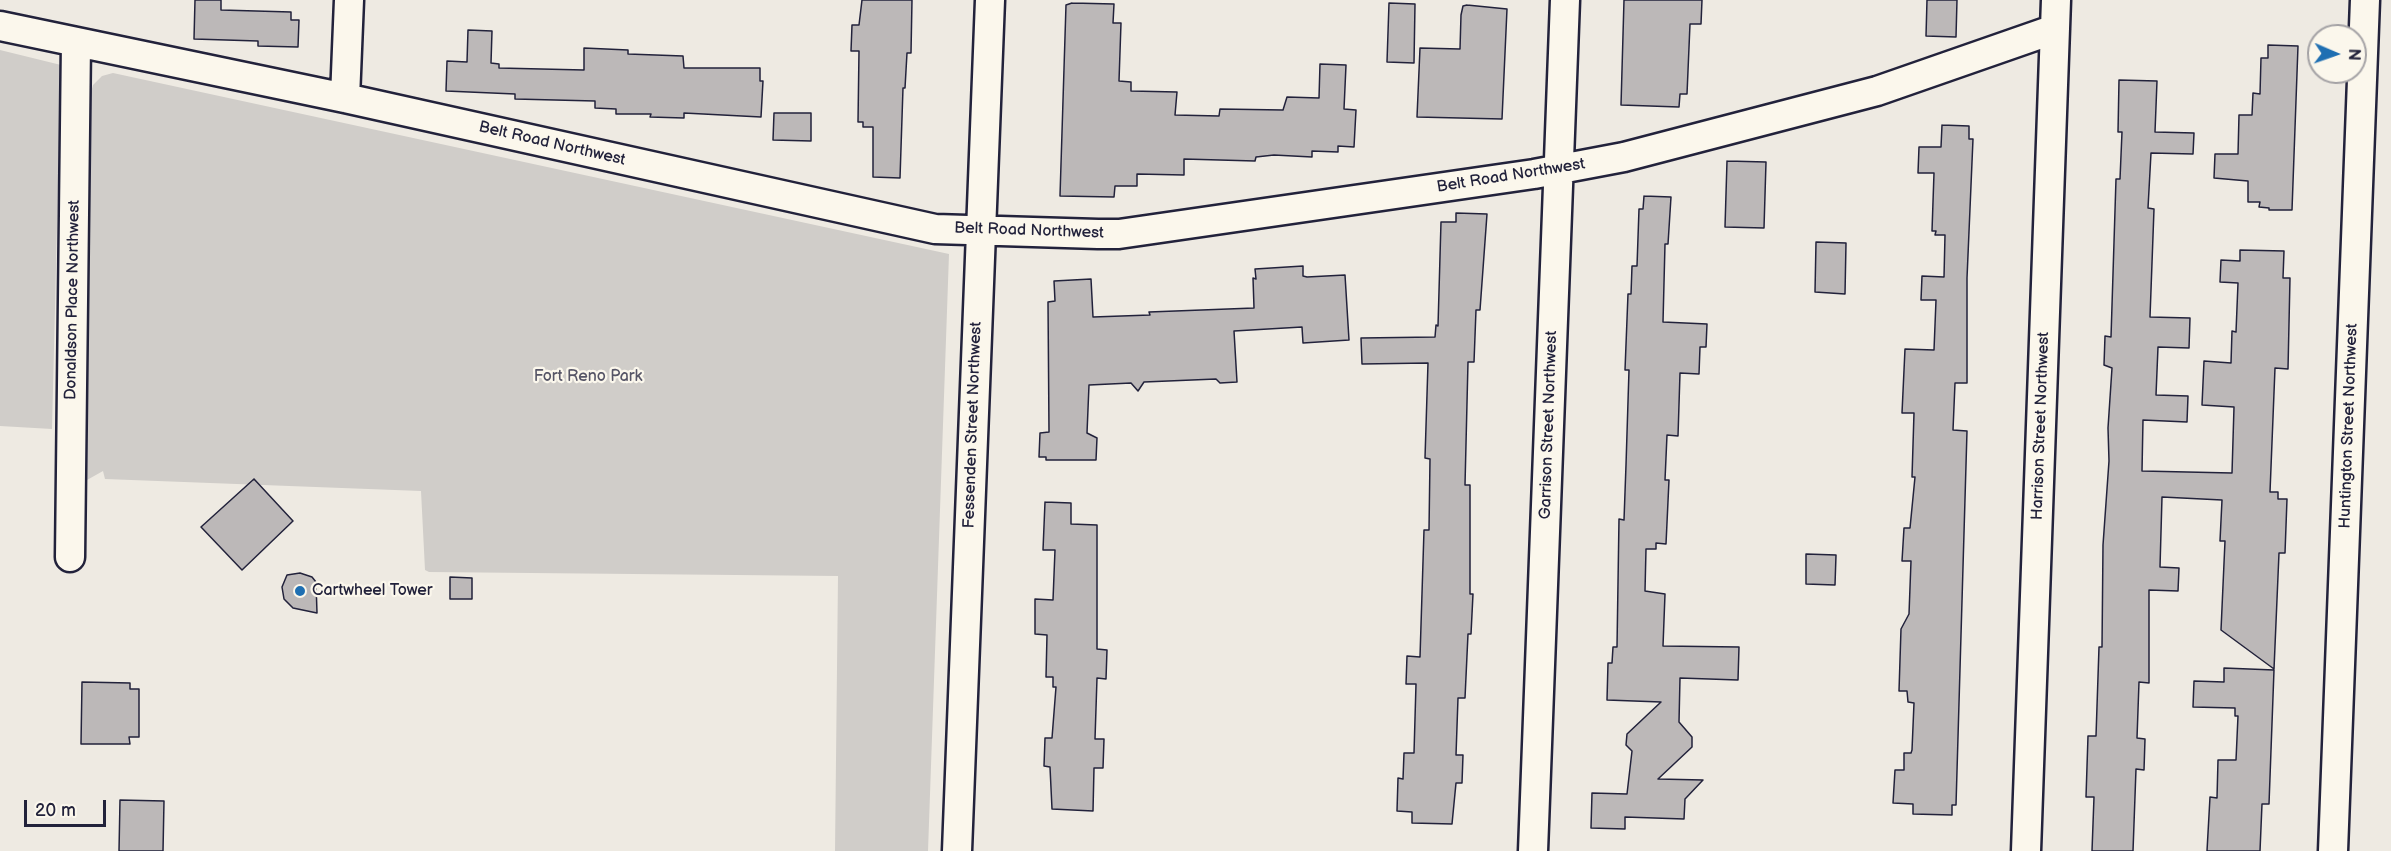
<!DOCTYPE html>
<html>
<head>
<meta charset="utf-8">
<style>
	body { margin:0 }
	#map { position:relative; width:2391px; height:851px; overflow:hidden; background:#eeeae2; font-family:"Balsamiq Sans",sans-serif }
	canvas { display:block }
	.north { position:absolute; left:2307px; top:24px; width:60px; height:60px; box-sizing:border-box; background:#fbf7ec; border:2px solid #a4a2a5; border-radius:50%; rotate:92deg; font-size:16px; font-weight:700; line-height:24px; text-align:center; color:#22223b }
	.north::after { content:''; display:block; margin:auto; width:21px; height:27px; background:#1f6fb2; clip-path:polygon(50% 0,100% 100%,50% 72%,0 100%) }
	.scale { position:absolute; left:24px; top:800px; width:82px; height:27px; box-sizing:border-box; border:3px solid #22223b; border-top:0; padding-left:8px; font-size:18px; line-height:21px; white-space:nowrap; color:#22223b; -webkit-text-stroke:4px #fbf7ec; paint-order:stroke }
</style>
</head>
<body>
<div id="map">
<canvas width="2391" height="851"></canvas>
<div class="north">N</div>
<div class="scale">20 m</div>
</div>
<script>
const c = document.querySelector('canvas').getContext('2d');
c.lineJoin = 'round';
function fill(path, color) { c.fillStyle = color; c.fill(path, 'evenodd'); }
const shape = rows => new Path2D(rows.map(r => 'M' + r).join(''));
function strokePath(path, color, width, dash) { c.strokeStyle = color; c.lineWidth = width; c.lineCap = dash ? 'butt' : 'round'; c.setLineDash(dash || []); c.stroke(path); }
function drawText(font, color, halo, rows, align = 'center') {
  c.font = font + ' "Balsamiq Sans",sans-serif'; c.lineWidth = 4.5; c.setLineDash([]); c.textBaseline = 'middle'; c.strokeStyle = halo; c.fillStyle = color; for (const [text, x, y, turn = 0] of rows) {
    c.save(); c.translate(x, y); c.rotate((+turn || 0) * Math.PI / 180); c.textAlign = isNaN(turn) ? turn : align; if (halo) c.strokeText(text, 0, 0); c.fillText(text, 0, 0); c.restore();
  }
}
fill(shape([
	[0,50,61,65,52,429,0,426],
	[113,73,949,254,928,851,835,851,838,576,429,572,425,570,421,491,105,479,103,471,87,480,90,96,93,85,102,76]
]), '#d0cdc9');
const building = shape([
	[195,0,221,0,221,10,291,12,291,20,299,20,298,47,258,46,258,41,194,39,195,0],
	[862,0,912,0,911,53,907,53,905,88,903,88,900,178,873,177,873,127,863,127,863,122,858,122,859,51,851,51,852,25,859,25,862,0],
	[1624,0,1702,0,1701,24,1690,24,1687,94,1680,94,1679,107,1621,105,1624,0],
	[1927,0,1957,0,1956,37,1926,36,1927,0],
	[1072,3,1114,4,1113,23,1121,23,1119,81,1131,82,1131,91,1177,92,1175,115,1219,116,1220,109,1283,110,1287,97,1319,98,1320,64,1346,65,1344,109,1356,110,1354,147,1338,146,1338,152,1312,151,1312,157,1274,155,1256,157,1255,161,1184,159,1184,175,1137,174,1137,186,1115,186,1114,197,1060,196,1066,5,1072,3],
	[1389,3,1415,4,1414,63,1387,62,1389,3],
	[1467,5,1507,9,1502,119,1417,117,1420,48,1460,49,1461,15,1463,6,1467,5],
	[468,30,492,31,491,63,499,64,499,68,584,70,584,48,628,50,628,54,683,56,684,68,760,68,760,81,763,81,761,117,684,113,684,118,650,117,651,114,616,114,616,109,595,108,595,101,515,99,515,94,446,91,447,61,467,62,468,30],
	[2268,45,2298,46,2292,210,2269,210,2269,208,2259,207,2260,202,2248,202,2248,181,2214,178,2215,154,2238,154,2239,115,2252,115,2253,93,2260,94,2261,58,2268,58,2268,45],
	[2119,80,2157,81,2155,132,2194,133,2193,154,2151,153,2148,208,2154,209,2150,317,2190,318,2189,348,2158,347,2156,395,2188,396,2187,422,2143,420,2142,471,2232,473,2234,407,2202,405,2204,361,2231,363,2232,331,2236,332,2238,283,2220,282,2221,260,2240,261,2240,250,2284,251,2283,278,2290,278,2288,369,2275,368,2270,492,2278,492,2278,499,2287,499,2285,553,2279,553,2274,669,2221,630,2225,541,2220,541,2222,500,2162,497,2160,567,2179,568,2178,591,2149,590,2149,683,2139,682,2137,738,2145,739,2144,770,2136,769,2133,851,2092,851,2094,797,2086,797,2088,736,2096,736,2099,647,2102,647,2103,545,2109,461,2108,428,2112,368,2104,365,2105,336,2111,337,2116,179,2120,179,2122,132,2118,132,2119,80],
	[774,113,811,113,811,141,773,140,774,113],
	[1942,125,1969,126,1969,139,1973,139,1967,278,1967,383,1955,383,1953,430,1967,431,1956,805,1952,805,1952,815,1913,814,1913,804,1893,803,1895,770,1904,770,1904,753,1911,753,1912,750,1914,703,1908,702,1907,691,1899,691,1901,629,1909,614,1911,561,1902,561,1904,528,1910,528,1915,477,1912,477,1914,413,1902,413,1905,349,1934,350,1936,300,1921,300,1922,276,1944,277,1945,235,1935,235,1936,231,1932,231,1934,173,1918,173,1919,147,1941,147,1942,125],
	[1727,161,1766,162,1764,228,1725,227,1727,161],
	[1644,196,1671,197,1668,244,1665,244,1663,322,1707,324,1706,347,1700,347,1699,374,1680,373,1678,436,1667,435,1665,480,1669,480,1666,544,1656,543,1656,549,1646,549,1645,591,1665,594,1663,646,1739,647,1738,680,1680,678,1679,722,1692,737,1692,747,1658,779,1703,780,1685,799,1684,819,1625,817,1625,829,1591,828,1592,793,1627,794,1632,751,1626,745,1627,734,1661,702,1607,700,1608,663,1612,663,1613,647,1617,647,1619,519,1624,520,1626,465,1629,370,1625,370,1628,294,1631,294,1632,266,1637,266,1639,209,1643,209,1644,196],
	[1456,213,1487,214,1480,310,1476,310,1474,362,1468,362,1465,485,1470,485,1470,594,1473,594,1471,634,1468,634,1465,698,1458,698,1456,755,1463,755,1462,783,1456,783,1452,824,1412,823,1412,812,1397,811,1398,778,1403,779,1404,753,1414,753,1416,684,1406,684,1407,656,1420,657,1424,530,1429,530,1430,459,1425,458,1428,363,1362,364,1361,338,1435,337,1436,325,1438,326,1441,222,1456,222,1456,213],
	[1816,242,1846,243,1845,294,1815,292,1816,242],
	[1303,266,1303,276,1307,277,1345,275,1349,340,1303,343,1302,327,1234,331,1237,382,1220,383,1216,379,1144,382,1138,391,1131,383,1089,385,1087,433,1097,438,1096,460,1046,460,1046,457,1039,457,1040,433,1049,432,1048,302,1055,301,1054,281,1091,279,1093,317,1150,315,1149,312,1254,308,1253,278,1256,279,1255,269,1303,266],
	[254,479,293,521,242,570,201,527,254,479],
	[1045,502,1071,503,1071,524,1097,525,1097,649,1107,650,1106,679,1097,678,1095,739,1104,739,1103,768,1094,768,1093,811,1052,809,1050,767,1044,766,1045,738,1052,738,1056,687,1053,687,1053,677,1046,677,1047,635,1035,634,1035,599,1053,600,1055,550,1043,550,1045,502],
	[1806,554,1836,555,1835,585,1806,584,1806,554],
	[300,573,312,577,316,582,317,613,293,608,284,599,282,587,287,575,300,573],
	[450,577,472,578,472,599,450,599,450,577],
	[2224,668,2274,670,2269,804,2262,804,2260,851,2207,851,2210,797,2217,798,2218,760,2236,760,2238,716,2235,716,2235,708,2193,707,2194,681,2224,682,2224,668],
	[82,682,130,683,130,689,139,689,139,737,129,737,130,744,81,744,82,682],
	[120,800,164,801,163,851,119,851,120,800]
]);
fill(building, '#bcb8b8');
strokePath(building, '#22223b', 1.5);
const minor = shape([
	[0,26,345,98,935,229,1098,234,1119,234,1534,174,1624,157,1877,91,2055,29],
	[345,98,349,0],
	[70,557,76,42],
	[957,851,990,0],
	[1533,851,1565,0],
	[2026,851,2056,0],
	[2333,851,2365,0]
]);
strokePath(minor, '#22223b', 33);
strokePath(minor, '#fbf7ec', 28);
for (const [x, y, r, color] of [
	[300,591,6,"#1f6fb2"]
]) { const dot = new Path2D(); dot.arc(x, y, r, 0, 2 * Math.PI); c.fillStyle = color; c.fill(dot); strokePath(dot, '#fbf7ec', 2); }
drawText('16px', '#22223b', '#fbf7ec', [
	["Belt Road Northwest",552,144,13],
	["Belt Road Northwest",1511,176,-9],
	["Belt Road Northwest",1029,231,2],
	["Donaldson Place Northwest",73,300,-89],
	["Fessenden Street Northwest",973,425,-88],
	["Garrison Street Northwest",1549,425,-88],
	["Harrison Street Northwest",2041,426,-88],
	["Huntington Street Northwest",2349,426,-88]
]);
drawText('16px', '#565566', '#fbf7ec', [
	["Fort Reno Park",588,377]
]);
drawText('16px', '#22223b', '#fbf7ec', [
	["Cartwheel Tower",312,591]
], 'left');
</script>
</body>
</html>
